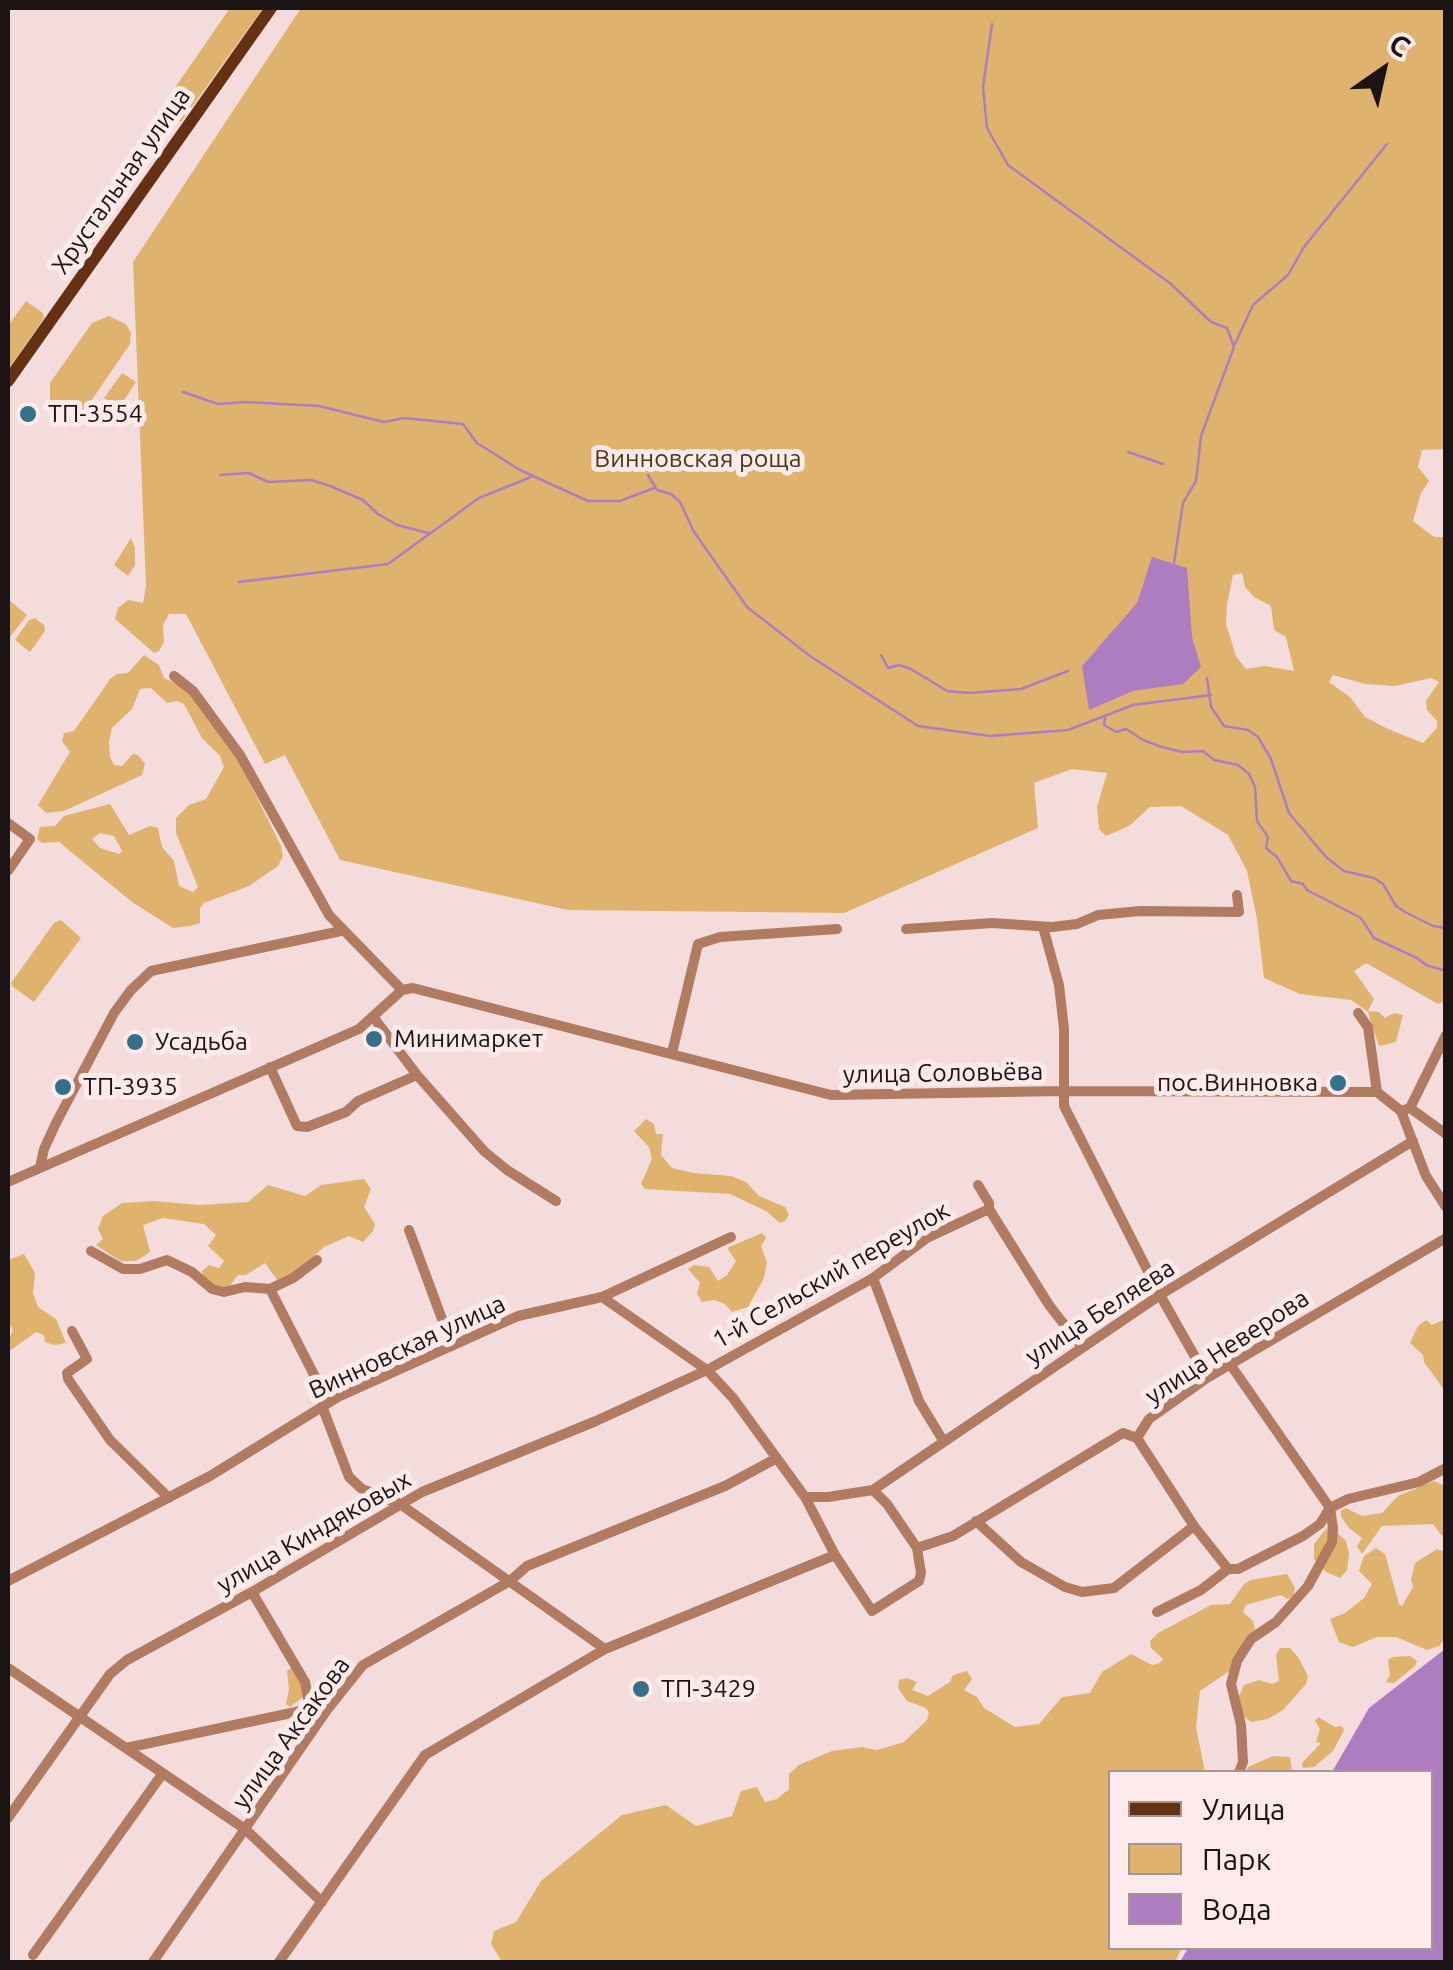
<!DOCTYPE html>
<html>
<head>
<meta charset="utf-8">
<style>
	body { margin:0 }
	#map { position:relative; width:1453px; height:1970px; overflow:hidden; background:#f4dcdc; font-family:Ubuntu,sans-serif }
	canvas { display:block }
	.frame { position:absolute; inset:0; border:10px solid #1c1414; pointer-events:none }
	.legend { position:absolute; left:1108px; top:1770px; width:325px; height:180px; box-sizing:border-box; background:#feeaea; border:2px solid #a49494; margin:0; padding:12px 18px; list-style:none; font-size:30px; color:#1c1414 }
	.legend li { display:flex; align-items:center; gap:20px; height:50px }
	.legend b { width:50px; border:2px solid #a49494 }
	.north { position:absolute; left:1333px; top:20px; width:100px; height:100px; -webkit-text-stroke:8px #feeaea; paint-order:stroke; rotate:34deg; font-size:28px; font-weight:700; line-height:40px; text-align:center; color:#1c1414 }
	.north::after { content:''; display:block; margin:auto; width:35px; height:45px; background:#1c1414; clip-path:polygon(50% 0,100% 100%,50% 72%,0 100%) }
</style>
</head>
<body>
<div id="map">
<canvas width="1453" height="1970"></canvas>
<div class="frame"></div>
<ul class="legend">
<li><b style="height:12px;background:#663112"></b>Улица</li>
<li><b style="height:28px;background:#dfb36d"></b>Парк</li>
<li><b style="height:28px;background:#ae7dc1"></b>Вода</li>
</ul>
<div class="north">С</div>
</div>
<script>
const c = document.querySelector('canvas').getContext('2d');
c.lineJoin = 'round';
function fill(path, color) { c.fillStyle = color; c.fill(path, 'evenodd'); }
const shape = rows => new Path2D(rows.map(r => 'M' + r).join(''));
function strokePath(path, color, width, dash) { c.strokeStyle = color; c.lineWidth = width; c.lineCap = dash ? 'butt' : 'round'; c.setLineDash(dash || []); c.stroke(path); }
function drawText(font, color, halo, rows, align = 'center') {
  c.font = font + ' Ubuntu,sans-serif'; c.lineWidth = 10; c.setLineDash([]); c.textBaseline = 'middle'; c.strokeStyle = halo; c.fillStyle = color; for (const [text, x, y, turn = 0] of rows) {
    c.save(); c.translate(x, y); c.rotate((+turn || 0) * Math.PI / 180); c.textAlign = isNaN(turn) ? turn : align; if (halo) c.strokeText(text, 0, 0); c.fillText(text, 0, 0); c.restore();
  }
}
fill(shape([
	[230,8,263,8,181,122,161,108],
	[301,8,1445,8,1445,449,1422,450,1418,467,1429,481,1421,493,1413,521,1434,537,1445,537,1445,1001,1438,1004,1366,963,1354,971,1374,999,1368,1011,1379,1012,1385,1018,1394,1013,1403,1015,1396,1042,1379,1046,1368,1012,1351,1000,1300,994,1264,978,1257,919,1247,871,1228,835,1181,806,1150,807,1129,826,1106,836,1099,829,1097,807,1107,773,1072,769,1034,783,1038,828,844,913,568,910,340,860,285,755,265,764,186,614,169,614,163,625,164,642,159,651,154,653,115,619,118,608,128,600,143,603,146,586,133,262],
	[1242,573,1245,587,1254,597,1271,606,1274,630,1286,637,1294,671,1265,666,1246,669,1236,656,1226,624,1227,604,1233,575],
	[1333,675,1365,684,1395,686,1431,678,1439,682,1426,701,1427,710,1437,721,1437,728,1423,743,1388,729,1365,717,1350,697,1329,682],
	[26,301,43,313,44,318,8,370,8,326],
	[109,316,126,324,131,333,130,344,87,407,74,415,63,413,50,401,50,383,92,323],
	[122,373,136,382,119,408,104,398],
	[131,538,135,548,135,565,128,576,114,565],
	[8,599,27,615,10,637,8,636],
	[35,618,44,625,45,631,30,652,15,640,29,620],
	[144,655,159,665,164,678,186,688,240,763,281,846,283,856,278,866,249,886,204,903,200,908,200,923,190,926,173,928,132,902,59,842,42,843,37,839,40,827,55,826,64,816,110,804,129,835,150,826,158,828,162,847,174,861,179,886,193,892,198,887,176,833,176,818,189,805,206,799,224,767,220,756,202,738,184,704,177,701,167,703,151,688,140,689,132,709,112,728,109,742,110,757,114,765,122,766,133,754,138,755,145,764,142,775,64,811,46,813,38,805,70,752,62,741,64,733,74,731,111,678,117,674,128,673],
	[100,833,114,836,122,851,119,854,100,848,92,839],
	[61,920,81,938,34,1002,13,987,11,983,54,923],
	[646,1119,654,1124,656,1134,663,1134,661,1155,672,1168,694,1173,731,1176,746,1182,759,1196,785,1207,789,1215,785,1221,780,1223,766,1211,730,1194,645,1189,641,1184,652,1159,649,1147,634,1131],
	[364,1179,371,1189,364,1207,375,1224,373,1231,363,1242,349,1236,324,1247,293,1274,281,1280,277,1280,265,1263,246,1275,238,1275,228,1288,213,1287,203,1276,202,1271,209,1265,219,1268,224,1261,208,1246,216,1235,204,1224,163,1218,143,1225,150,1252,136,1261,120,1261,96,1245,103,1239,98,1229,103,1216,122,1203,154,1201,200,1205,248,1202,268,1185,305,1196,321,1185],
	[762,1233,766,1238,761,1246,767,1262,764,1278,748,1307,732,1312,725,1304,715,1300,702,1302,697,1294,700,1283,688,1269,694,1265,709,1267,718,1281,727,1275,736,1261,727,1248],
	[24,1254,35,1273,33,1293,38,1307,56,1319,66,1343,54,1345,45,1342,44,1335,36,1332,8,1352,8,1341,13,1330,8,1322,8,1260],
	[1426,1320,1432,1325,1443,1320,1445,1391,1424,1362,1423,1355,1410,1343,1418,1326],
	[1434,1481,1445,1486,1445,1540,1433,1524,1382,1526,1362,1554,1357,1546,1362,1538,1349,1528,1341,1517,1341,1511,1346,1508,1362,1516,1382,1513,1398,1496],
	[1329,1525,1346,1541,1349,1554,1347,1570,1340,1578,1326,1572,1314,1559,1314,1544],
	[1376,1548,1385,1554,1399,1604,1402,1606,1413,1587,1411,1579,1415,1563,1437,1549,1445,1552,1445,1638,1439,1646,1427,1650,1396,1637,1377,1637,1353,1647,1339,1642,1330,1619,1345,1613,1364,1598,1372,1584,1359,1571,1364,1556],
	[1287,1574,1295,1588,1293,1596,1288,1599,1281,1595,1246,1605,1243,1612,1253,1621,1255,1630,1244,1640,1231,1670,1200,1691,1196,1727,1205,1772,1110,1772,1110,1948,1182,1948,1175,1962,502,1962,491,1944,494,1931,516,1922,541,1881,622,1815,666,1805,696,1826,732,1816,741,1791,757,1787,765,1802,777,1799,789,1789,789,1774,799,1765,832,1751,862,1747,877,1750,904,1742,927,1720,929,1712,926,1708,907,1701,898,1688,899,1680,907,1678,917,1682,912,1690,928,1696,950,1682,953,1675,967,1671,972,1679,964,1690,977,1697,984,1708,1015,1727,1039,1724,1062,1697,1090,1693,1102,1672,1131,1654,1152,1665,1160,1663,1163,1659,1151,1648,1150,1641,1158,1633,1211,1605,1230,1604,1244,1584,1251,1580],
	[1280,1648,1290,1648,1298,1657,1308,1676,1306,1684,1283,1710,1268,1719,1251,1722,1242,1715,1239,1696,1244,1685,1259,1680,1272,1684,1279,1681,1276,1655],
	[1410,1656,1417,1661,1415,1666,1394,1683,1386,1682,1390,1675,1388,1660,1393,1657],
	[293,1667,302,1681,303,1697,290,1707,286,1704,289,1690,287,1671],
	[1318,1717,1335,1727,1342,1726,1344,1730,1333,1751,1314,1767,1303,1768,1302,1763,1321,1743,1316,1742,1320,1729,1315,1721],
	[1273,1756,1290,1757,1292,1772,1246,1772,1248,1767]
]), '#dfb36d');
fill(shape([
	[1152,557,1187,568,1192,637,1201,667,1183,684,1133,691,1089,710,1082,666,1137,603],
	[1445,1649,1445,1962,1180,1962,1188,1948,1430,1948,1430,1772,1332,1772,1369,1708]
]), '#ae7dc1');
strokePath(shape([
	[992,24,983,87,987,128,1008,165,1171,284,1211,322,1227,328,1234,347,1201,436,1196,481,1183,503,1174,563],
	[1235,344,1253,305,1288,275,1304,247,1387,144],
	[183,392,218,404,246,402,319,406,384,422,404,418,463,424,477,443,520,470,588,501,620,501,654,488],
	[1128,452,1163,464],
	[220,475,249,473,268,482,311,480,330,486,363,500,378,514,397,525,428,533],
	[648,475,657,490,671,494,680,502,694,532,747,607,810,656,918,726,990,736,1068,730,1133,705,1211,695],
	[239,582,388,564,479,498,531,477],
	[881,655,888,668,899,665,911,669,947,691,969,693,1021,689,1068,671],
	[1207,678,1211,707,1224,726,1248,730,1258,737,1271,759,1289,813,1326,857,1344,871,1374,878,1383,884,1396,906,1405,912,1433,926,1446,928],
	[1105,717,1104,725,1116,732,1126,729,1143,740,1162,747,1182,752,1203,751,1214,760,1238,765,1249,774,1255,787,1257,821,1268,837,1266,848,1277,857,1291,881,1303,884,1307,890,1361,918,1374,938,1417,958,1426,965,1446,971]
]), '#ae7dc1', 2.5);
strokePath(shape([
	[174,676,193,691,240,755,329,915,402,990],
	[8,823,30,839,8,871],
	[1043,927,1059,985,1064,1029,1064,1106,1160,1295,1207,1378],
	[906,929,992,923,1052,927,1077,924,1098,915,1140,911,1239,912,1237,895],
	[1358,1013,1368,1027,1377,1092],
	[374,1018,417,1075,484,1151,507,1170,556,1201],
	[672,1053,698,944,720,937,837,929],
	[270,1067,297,1126,307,1127,346,1112,358,1101,417,1075],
	[1410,1108,1446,1134],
	[1401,1111,1410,1108,1446,1035],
	[40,1167,44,1149,56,1123,114,1013,131,990,151,971,341,931],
	[8,1182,359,1029,402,990,413,988,831,1095,1064,1091,1377,1092,1401,1111,1426,1176,1446,1207],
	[978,1185,989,1203,989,1209,1049,1305,1081,1346],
	[409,1230,452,1346],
	[91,1251,123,1269,140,1269,167,1260,192,1272,212,1289,224,1292,245,1287,270,1289,293,1278,317,1260],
	[873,1278,919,1401,944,1442],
	[270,1289,328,1402],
	[602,1297,707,1370,733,1398,805,1497,835,1555,872,1611,919,1581,921,1573,917,1548,887,1504,873,1490],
	[72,1331,87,1359,67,1373,68,1379,110,1440,169,1498],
	[1230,1364,1330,1508,1333,1528,1332,1542,1308,1586,1276,1622,1251,1639,1237,1661,1231,1684,1241,1725,1243,1762,1239,1772],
	[322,1406,349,1477,362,1489,400,1504,605,1649],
	[1137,1438,1194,1526,1228,1569],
	[805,1497,828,1497,873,1490,1160,1295,1413,1141],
	[976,1521,1021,1562,1065,1587,1082,1592,1114,1588,1194,1526],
	[917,1548,953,1536,1123,1433,1137,1438,1149,1419,1207,1378,1446,1238],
	[8,1581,210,1476,338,1397,518,1316,602,1297,731,1237],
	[252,1592,305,1682,310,1709],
	[1157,1612,1201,1590,1228,1569,1238,1569,1303,1536,1320,1524,1330,1508,1348,1499,1419,1482,1446,1468],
	[8,1668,245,1829,322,1902],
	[126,1748,310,1709,327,1710],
	[8,1818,110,1674,127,1660,252,1592,422,1492,596,1421,707,1370,873,1278,927,1238,989,1209],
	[33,1955,163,1773],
	[153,1962,327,1710,363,1665,510,1581,527,1566,725,1486,777,1458],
	[279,1962,425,1755,605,1649,835,1555]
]), '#b07b60', 10);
strokePath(shape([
	[8,381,271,8]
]), '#663112', 12);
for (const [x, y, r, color] of [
	[28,414,10,"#347188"],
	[374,1039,10,"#347188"],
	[135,1042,10,"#347188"],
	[1338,1083,10,"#347188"],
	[63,1087,10,"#347188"],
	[641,1689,10,"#347188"]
]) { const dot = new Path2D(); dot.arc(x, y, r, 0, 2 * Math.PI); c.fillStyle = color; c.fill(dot); strokePath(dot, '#feeaea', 4); }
drawText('25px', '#1c1414', '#feeaea', [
	["Хрустальная улица",121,181,-55],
	["улица Соловьёва",943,1073,-1],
	["1-й Сельский переулок",831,1275,-30],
	["улица Беляева",1100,1312,-33],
	["Винновская улица",407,1347,-25],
	["улица Неверова",1227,1347,-33],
	["улица Киндяковых",314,1532,-30],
	["улица Аксакова",291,1733,-54]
]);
drawText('25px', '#1c1414', '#feeaea', [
	["ТП-3554",48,414],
	["Минимаркет",394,1039],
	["Усадьба",155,1042],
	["пос.Винновка",1318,1083,"right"],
	["ТП-3935",83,1087],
	["ТП-3429",661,1689]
], 'left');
drawText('25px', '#4e3917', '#feeaea', [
	["Винновская роща",698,459]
]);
</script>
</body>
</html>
